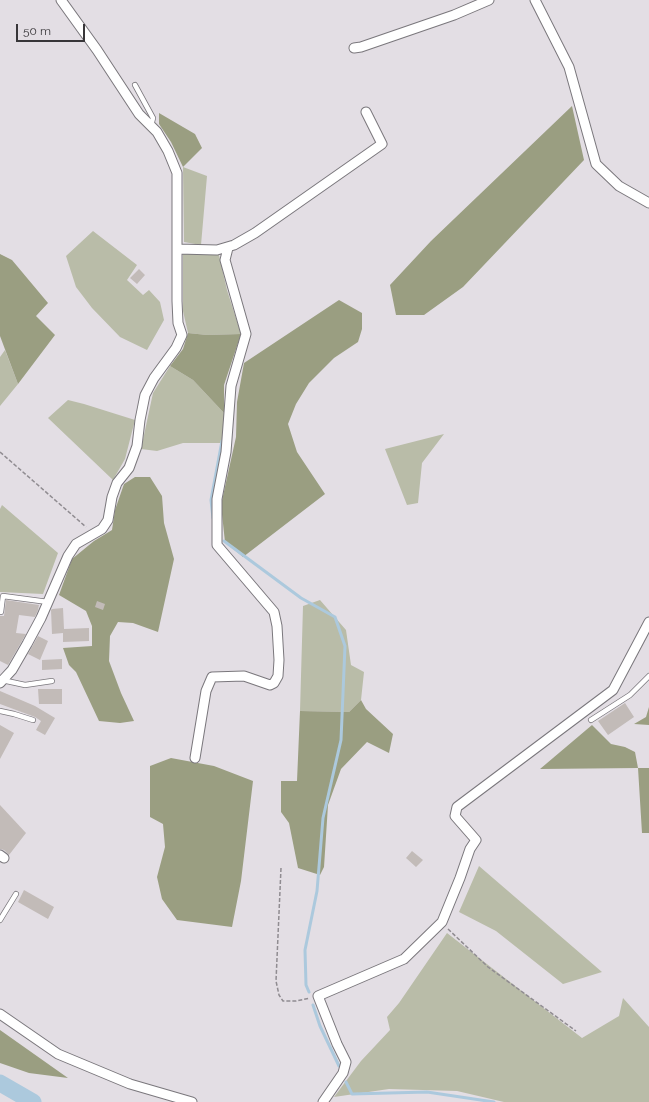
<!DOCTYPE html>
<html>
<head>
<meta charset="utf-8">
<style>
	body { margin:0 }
	#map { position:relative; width:649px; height:1102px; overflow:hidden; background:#e3dee4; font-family:Raleway,sans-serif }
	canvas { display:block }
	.scale { position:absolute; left:16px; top:24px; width:69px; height:18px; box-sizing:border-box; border:2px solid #383639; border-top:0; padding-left:5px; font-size:12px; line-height:14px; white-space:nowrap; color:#383639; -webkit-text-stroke:3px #e3dee4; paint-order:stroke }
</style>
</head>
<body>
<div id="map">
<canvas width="649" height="1102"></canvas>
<div class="scale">50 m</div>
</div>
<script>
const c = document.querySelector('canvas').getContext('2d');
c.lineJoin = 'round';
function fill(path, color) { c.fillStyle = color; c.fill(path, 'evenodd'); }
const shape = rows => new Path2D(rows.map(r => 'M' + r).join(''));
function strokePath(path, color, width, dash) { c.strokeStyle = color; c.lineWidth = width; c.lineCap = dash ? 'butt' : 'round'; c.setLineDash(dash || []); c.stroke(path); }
fill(shape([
	[183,167,207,176,201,245,184,242],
	[93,231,137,265,127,280,143,295,149,290,160,302,164,320,147,350,120,337,92,308,76,287,66,256],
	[183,253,219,255,227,290,241,334,207,335,188,333,183,311],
	[5,350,18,384,0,406,0,357],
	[170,366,193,380,224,413,224,443,183,443,157,451,141,449,153,393],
	[68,400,84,404,135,420,125,459,113,480,48,418],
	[444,434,422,463,418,503,407,505,385,449],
	[2,505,58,553,43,594,0,592,0,509],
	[320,600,346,630,351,665,364,672,361,700,349,712,300,711,303,606],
	[479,866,602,972,563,984,496,931,459,912],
	[447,933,582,1038,619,1016,623,998,649,1027,649,1102,504,1102,457,1091,389,1089,334,1097,361,1061,390,1030,387,1017,399,1003]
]), '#b9bca8');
fill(shape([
	[572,106,584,160,463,287,424,315,396,315,390,285,431,241],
	[159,113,195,134,202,148,183,167,171,142,159,124],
	[0,254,12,260,48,303,36,316,55,335,18,384,0,336],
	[339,300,362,313,362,329,358,342,334,358,309,383,296,404,288,424,297,452,325,494,243,557,225,542,221,505,236,437,237,402,244,363],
	[188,333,207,335,241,334,224,385,224,413,193,380,170,366,183,349],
	[135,477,150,477,162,496,164,523,174,559,158,632,133,623,118,622,110,636,109,661,121,693,134,721,120,723,99,721,76,672,69,665,63,648,92,646,92,626,86,611,59,595,72,559,94,541,112,530,115,510,124,484],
	[361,700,366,709,393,734,389,753,367,742,341,769,328,805,324,867,320,875,298,868,289,823,281,812,281,781,297,781,300,711,349,712],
	[649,707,649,725,634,724,646,717],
	[592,725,611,744,625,747,635,752,638,768,649,768,649,833,642,833,638,768,540,769],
	[171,758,214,766,253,781,241,881,232,927,177,920,162,899,157,877,165,847,163,824,150,817,150,766],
	[0,1030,68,1078,29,1073,0,1063]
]), '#9a9e81');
strokePath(shape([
	[213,518,211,500,222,441],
	[224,541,301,598,335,617,345,646,341,740,323,818,317,891,305,950,306,985,309,992],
	[313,1005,320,1026,339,1066],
	[346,1082,352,1094,427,1092,494,1102]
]), '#acc9dd', 3);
strokePath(shape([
	[0,1083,33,1102]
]), '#acc9dd', 17);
fill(shape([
	[139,269,145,275,137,284,130,278],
	[6,600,39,605,38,610,35,617,19,615,16,633,26,634,8,665,0,661,0,616,4,616],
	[97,601,105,604,103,610,95,607],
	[63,608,64,629,89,628,89,641,63,642,63,633,52,634,51,610,52,609],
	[38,636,48,641,40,660,28,654],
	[62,659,62,669,42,670,42,660],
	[38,689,62,689,62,704,39,704],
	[0,691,35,706,55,718,45,735,36,730,41,721,35,717,0,704],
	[625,703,634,717,608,735,598,721],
	[0,725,14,733,0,759],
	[0,805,26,833,9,855,4,850,0,849],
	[412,851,423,860,416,867,406,858],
	[24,890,54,907,48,919,18,902]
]), '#c2bbb8');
const service = shape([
	[135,85,153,118,151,126],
	[1,612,3,596,48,602],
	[2,680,25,685,52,681],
	[0,711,14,714,33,720],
	[591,720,630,695,649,676],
	[0,920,16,894]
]);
const minor = shape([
	[535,0,569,67,596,164,619,186,649,203],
	[354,48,361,47,454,15,489,0],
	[178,249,217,250,234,245,255,233,382,144,366,112],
	[0,683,12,670,27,644,41,618,68,556,76,544,102,529,108,520,112,497,117,483,129,468,137,446,140,420,145,395,154,378,176,348,182,335,178,323,177,301,177,173,168,151,157,132,139,114,97,50,61,0],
	[195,758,206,691,212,677,244,676,270,685,274,683,278,676,279,660,277,626,274,612,217,545,217,499,226,452,231,386,246,334,225,260,228,248],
	[0,855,4,858],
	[0,1014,58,1054,130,1084,192,1102],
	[323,1102,343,1073,346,1062,337,1044,318,996,404,959,442,922,460,878,470,849,476,840,455,816,457,807,613,690,649,622]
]);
strokePath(service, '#7a777c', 6);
strokePath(minor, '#7a777c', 11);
strokePath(shape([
	[0,452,86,527],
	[281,868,276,981,279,995,283,1001,296,1001,310,998],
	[448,929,488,967,576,1031]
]), '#908c91', 1.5, [4, 2]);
strokePath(service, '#fff', 4.5);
strokePath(minor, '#fff', 9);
</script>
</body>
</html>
